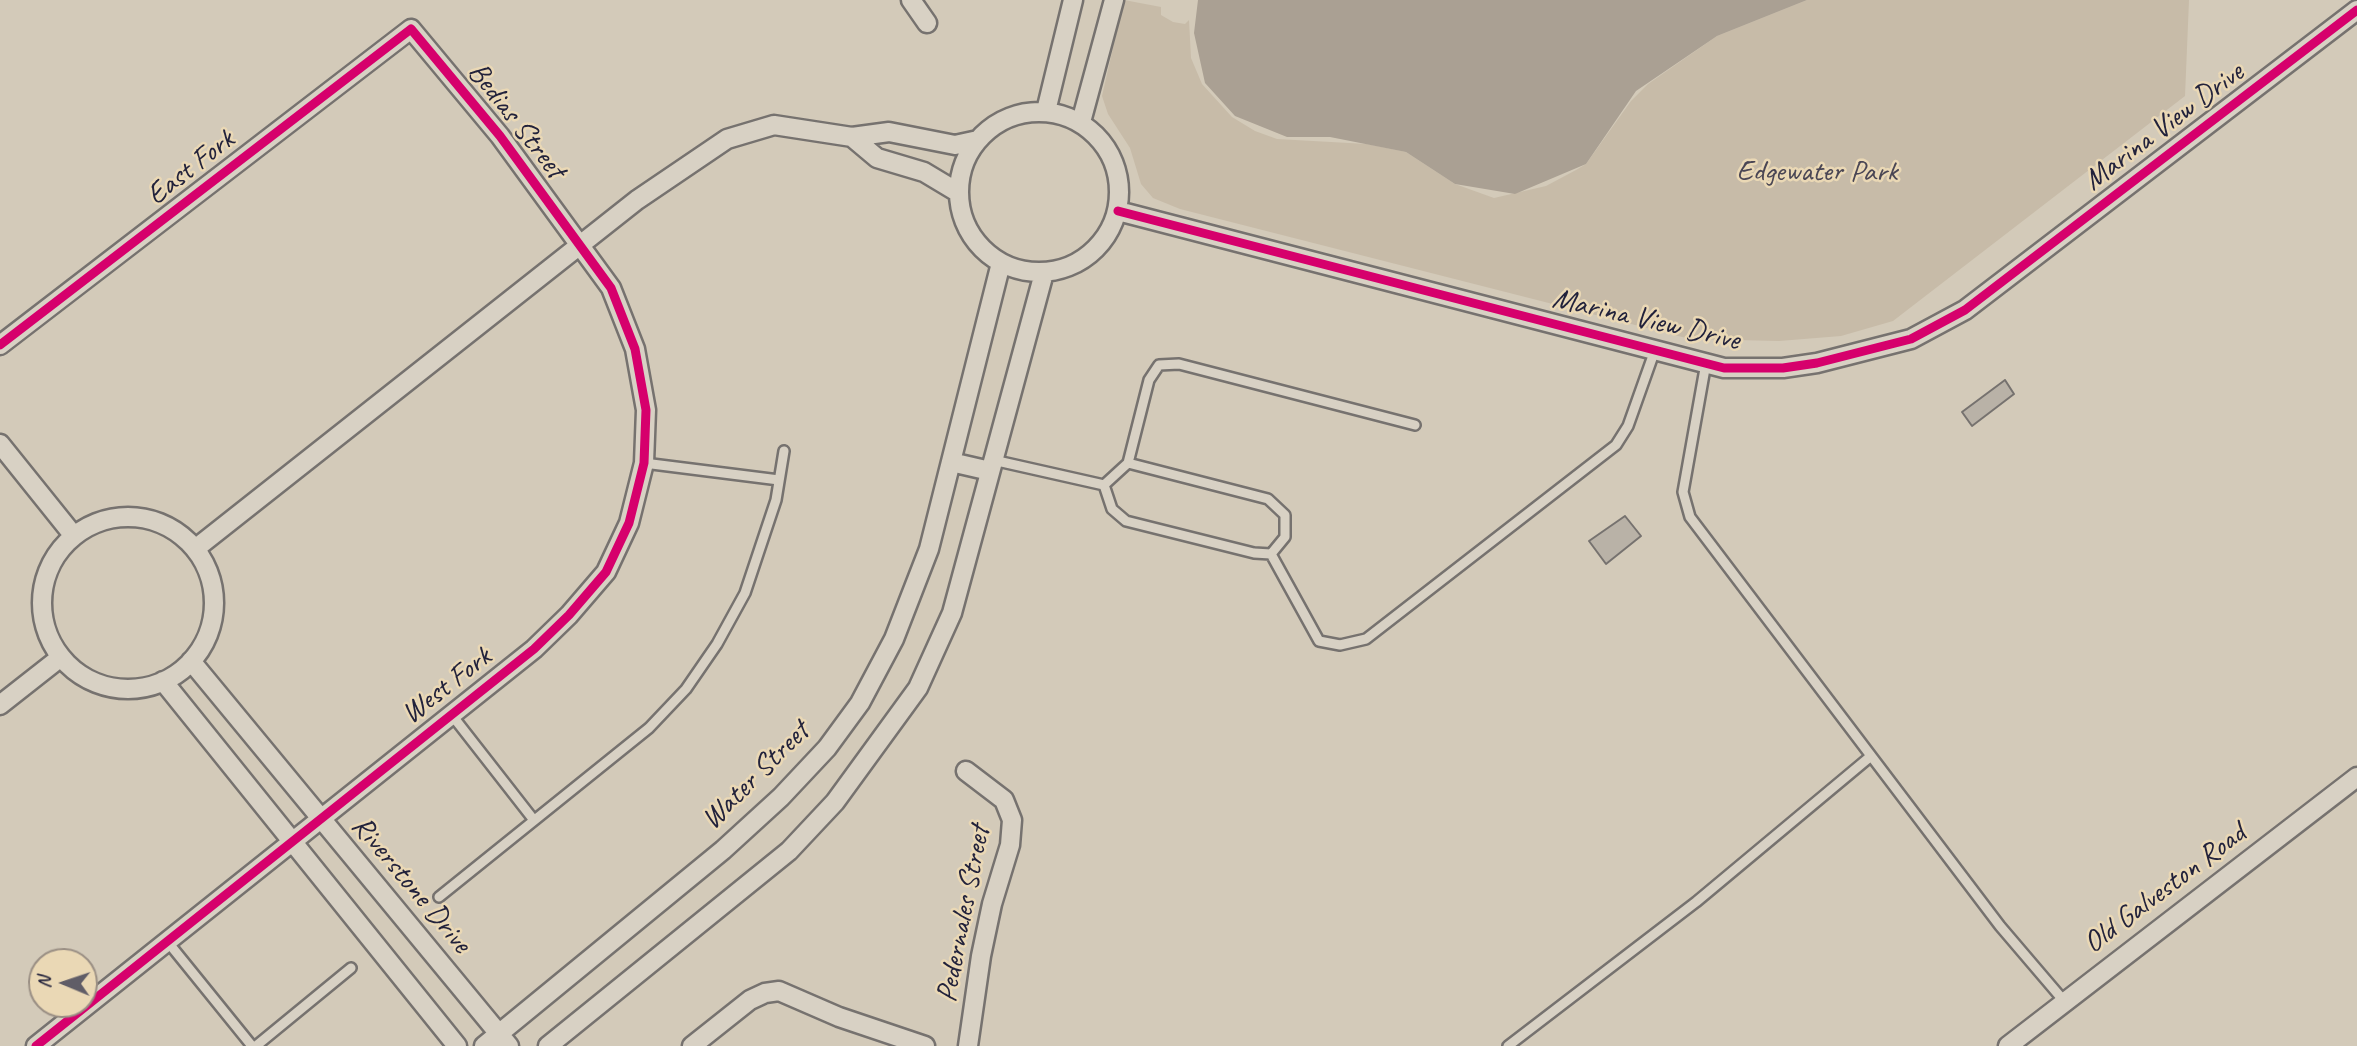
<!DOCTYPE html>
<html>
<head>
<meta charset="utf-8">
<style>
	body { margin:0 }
	#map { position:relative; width:2357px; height:1046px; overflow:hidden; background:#d3cab9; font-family:Caveat,sans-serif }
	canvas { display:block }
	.north { position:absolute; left:28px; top:948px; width:70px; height:70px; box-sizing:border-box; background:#ead8b5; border:2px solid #9a8f84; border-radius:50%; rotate:272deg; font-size:19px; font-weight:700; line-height:28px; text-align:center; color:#22223b }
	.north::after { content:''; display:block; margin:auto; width:24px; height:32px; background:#605d67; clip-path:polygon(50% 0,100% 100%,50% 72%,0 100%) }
</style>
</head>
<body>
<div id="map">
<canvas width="2357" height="1046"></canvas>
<div class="north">N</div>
</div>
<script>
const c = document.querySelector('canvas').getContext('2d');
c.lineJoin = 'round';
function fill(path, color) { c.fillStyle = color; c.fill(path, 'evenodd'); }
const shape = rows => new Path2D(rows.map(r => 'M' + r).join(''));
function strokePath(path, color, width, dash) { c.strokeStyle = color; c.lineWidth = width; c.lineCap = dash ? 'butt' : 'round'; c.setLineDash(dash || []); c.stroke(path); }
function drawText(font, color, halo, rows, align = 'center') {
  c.font = font + ' Caveat,sans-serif'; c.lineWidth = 5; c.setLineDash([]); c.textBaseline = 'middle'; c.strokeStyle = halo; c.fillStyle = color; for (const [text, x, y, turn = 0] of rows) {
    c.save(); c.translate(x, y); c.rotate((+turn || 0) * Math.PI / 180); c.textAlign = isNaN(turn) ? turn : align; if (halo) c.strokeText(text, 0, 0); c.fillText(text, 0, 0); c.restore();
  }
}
fill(shape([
	[1124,0,1161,7,1161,15,1173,22,1185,24,1189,20,1191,58,1202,84,1232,117,1255,131,1277,139,1367,144,1406,152,1455,184,1494,198,1546,186,1576,170,1586,164,1631,101,1648,84,1717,36,1807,0,2189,0,2185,96,1893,321,1841,336,1779,341,1690,339,1180,209,1153,198,1141,184,1130,148,1108,114,1102,96]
]), '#c7bba8');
fill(shape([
	[1198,0,1807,0,1717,36,1636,91,1586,164,1515,194,1455,184,1406,152,1330,137,1287,137,1235,116,1205,83,1194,33]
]), '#aaa093');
const building = shape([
	[2005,380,2014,394,1972,426,1962,412,2005,380],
	[1625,516,1641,536,1606,564,1589,541,1625,516]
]);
fill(building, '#b9b2a7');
strokePath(building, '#76726f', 2);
const lane = shape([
	[1706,363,1683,492,1690,517,2000,926,2064,1001],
	[993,460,1104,485],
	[644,463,779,480],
	[1128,463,1268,499,1285,515,1285,537,1271,554,1254,553,1126,521,1112,509,1104,485,1128,463],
	[1128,463,1149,380,1159,365,1179,364,1415,425],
	[1271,554,1319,641,1340,645,1366,639,1616,445,1628,426,1655,350],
	[451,714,533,819],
	[439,897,649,728,686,689,717,644,745,593,776,500,784,451],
	[167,941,252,1046],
	[256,1046,351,968],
	[1508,1046,1696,902,1871,756]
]);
const street = shape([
	[911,0,927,23],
	[1046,111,1073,0],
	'959 192a80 80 0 1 1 160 0a80 80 0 1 1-160 0Z',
	[1081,122,1114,0],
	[852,137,877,158,924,172,959,193],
	[1118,211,1724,368,1783,368,1817,363,1911,339,1965,310,2357,10],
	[0,345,411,29,500,136,611,288,635,349,646,410,644,463,629,523,606,572,569,615,534,649,36,1046],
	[0,444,74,536],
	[951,462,990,471],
	'42 603a86 86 0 1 1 172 0a86 86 0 1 1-172 0Z',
	[195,549,637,200,727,139,774,125,852,137,889,132,955,145,978,140],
	[191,661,509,1046],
	[163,681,457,1046],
	[0,705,61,657],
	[966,771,1004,800,1012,820,1010,845,992,904,981,956,968,1046],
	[484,1046,723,850,781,797,827,748,860,703,894,639,929,549,1001,263],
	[548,1046,789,851,835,802,918,688,952,613,1044,273],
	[692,1046,750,1000,765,993,779,991,839,1017,925,1046],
	[2008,1046,2357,777]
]);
strokePath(lane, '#76726f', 14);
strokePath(street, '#76726f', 23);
strokePath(lane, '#d8d1c4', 9);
strokePath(street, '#d8d1c4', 18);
strokePath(shape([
	[1118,211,1724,368,1783,368,1817,363,1911,339,1965,310,2357,10],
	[0,345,411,29,500,136,611,288,635,349,646,410,644,463,629,523,606,572,569,615,534,649,36,1046]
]), '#d6006c', 9);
drawText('30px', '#22223b', '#ead8b5', [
	["Bedias Street",516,121,52],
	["Marina View Drive",2164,127,-37],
	["East Fork",191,168,-38],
	["Marina View Drive",1646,320,13],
	["West Fork",447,686,-38],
	["Water Street",756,776,-45],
	["Riverstone Drive",411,885,50],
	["Old Galveston Road",2165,889,-37],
	["Pedernales Street",964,914,-79]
]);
drawText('30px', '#4a4654', '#ead8b5', [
	["Edgewater Park",1817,172]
]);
</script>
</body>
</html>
